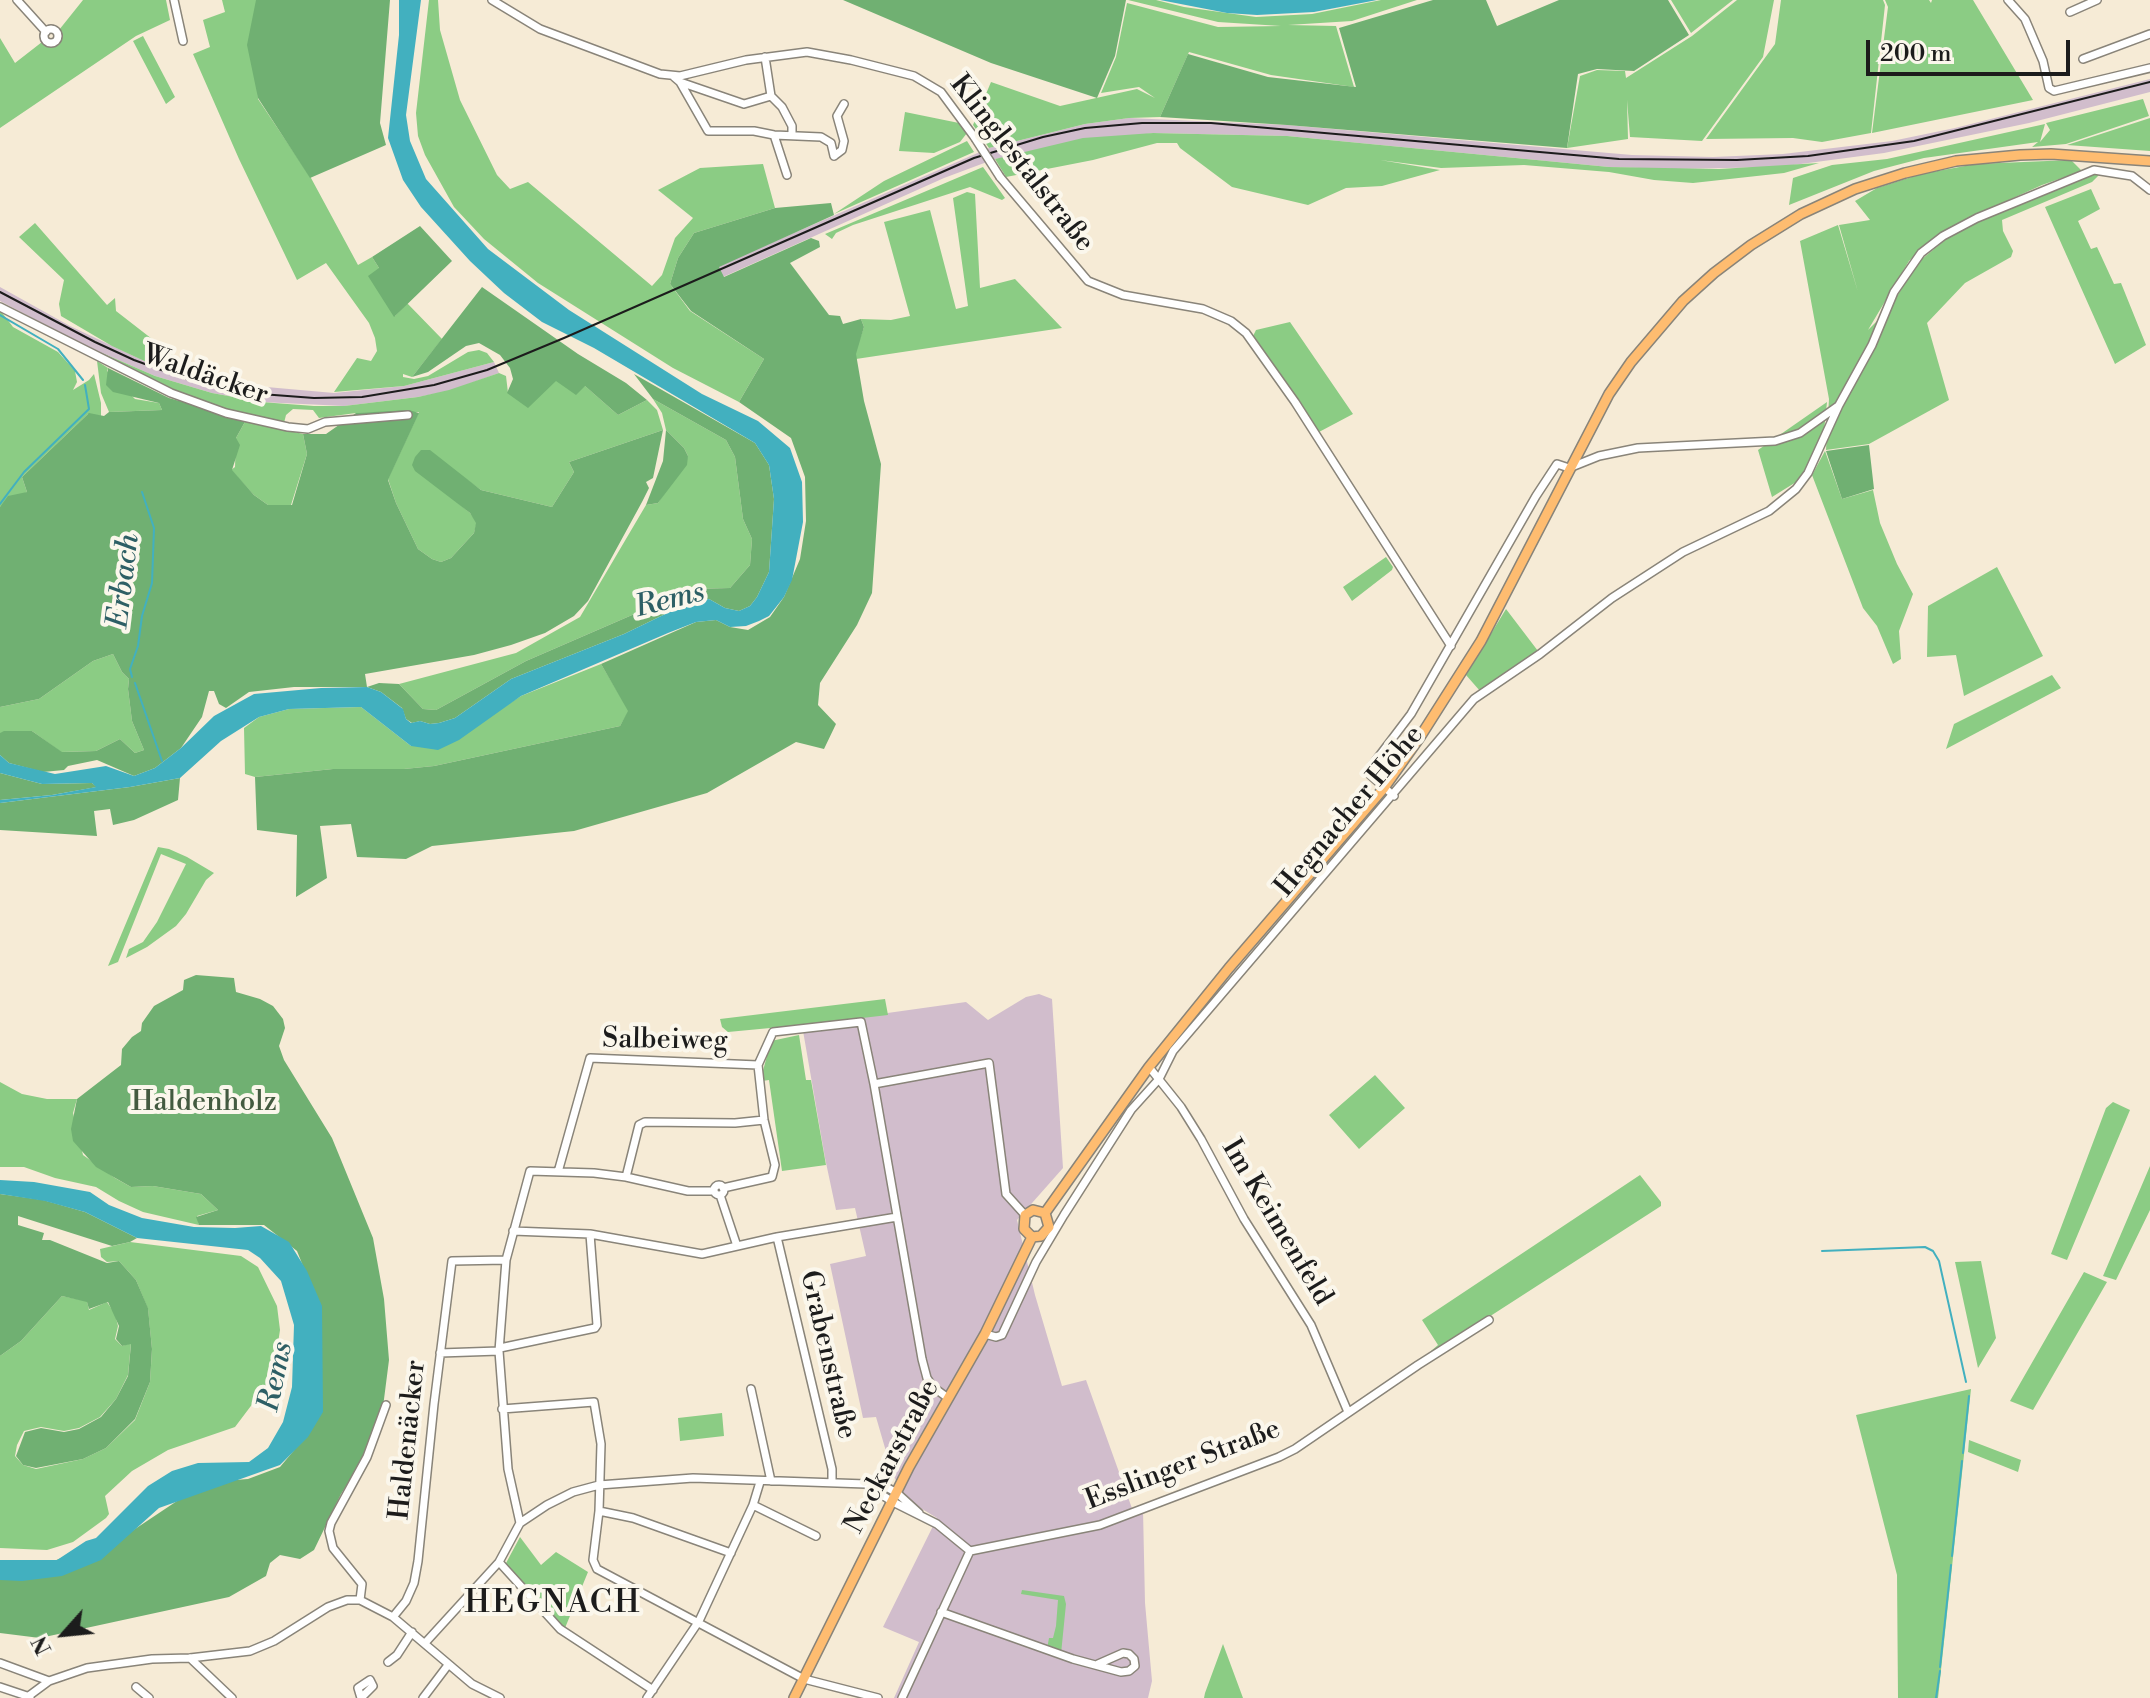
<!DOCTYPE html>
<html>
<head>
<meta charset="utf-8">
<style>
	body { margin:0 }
	#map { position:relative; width:2150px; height:1698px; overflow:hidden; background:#f6ebd6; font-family:"Libre Bodoni",serif }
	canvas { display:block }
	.north { position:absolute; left:24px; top:1594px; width:80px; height:80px; -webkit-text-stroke:6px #fbf7ec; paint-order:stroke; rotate:243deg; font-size:22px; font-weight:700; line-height:32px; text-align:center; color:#1c1c1c }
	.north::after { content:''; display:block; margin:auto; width:28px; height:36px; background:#1c1c1c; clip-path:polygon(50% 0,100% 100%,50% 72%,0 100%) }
	.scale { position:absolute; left:1866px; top:40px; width:204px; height:36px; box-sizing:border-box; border:4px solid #1c1c1c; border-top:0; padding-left:10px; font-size:24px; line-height:28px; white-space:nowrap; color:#1c1c1c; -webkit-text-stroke:6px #fbf7ec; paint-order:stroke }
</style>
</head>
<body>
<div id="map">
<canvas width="2150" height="1698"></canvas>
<div class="north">N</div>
<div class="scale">200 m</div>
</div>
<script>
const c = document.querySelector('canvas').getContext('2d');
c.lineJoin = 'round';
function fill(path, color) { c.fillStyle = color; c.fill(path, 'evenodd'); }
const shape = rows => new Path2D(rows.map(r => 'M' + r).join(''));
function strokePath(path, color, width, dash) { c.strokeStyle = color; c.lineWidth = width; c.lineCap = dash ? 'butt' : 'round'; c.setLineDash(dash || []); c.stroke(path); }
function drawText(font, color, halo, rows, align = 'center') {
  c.font = font + ' "Libre Bodoni",serif'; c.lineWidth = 8; c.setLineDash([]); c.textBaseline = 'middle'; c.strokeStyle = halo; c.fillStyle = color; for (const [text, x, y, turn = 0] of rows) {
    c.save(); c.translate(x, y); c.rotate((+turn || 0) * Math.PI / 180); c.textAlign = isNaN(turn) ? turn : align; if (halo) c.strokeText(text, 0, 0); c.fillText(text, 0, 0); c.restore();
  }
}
fill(shape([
	[2150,79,2150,92,2029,123,1884,153,1778,167,1674,169,1609,167,1287,136,1153,133,995,159,944,178,723,277,718,266,989,148,1085,124,1129,118,1287,125,1632,155,1713,157,1783,154,1892,141,1955,128],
	[0,287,70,326,155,366,190,376,244,385,334,393,404,386,494,362,499,373,449,391,418,397,344,406,261,402,212,393,155,376,86,346,0,301],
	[1039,994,1052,999,1063,1168,1017,1220,1035,1295,1062,1386,1086,1380,1134,1514,1143,1510,1145,1603,1152,1681,1148,1698,894,1698,919,1642,883,1627,937,1518,904,1498,892,1472,876,1417,863,1418,830,1264,866,1256,855,1208,836,1210,825,1158,802,1025,966,1002,988,1020,1026,997]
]), '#d1bdcc');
fill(shape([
	[83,0,166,0,170,20,136,36,0,128,0,38,15,63,42,42,48,46,58,44,61,40,59,30],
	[222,0,256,0,258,99,311,178,358,265,372,257,379,268,395,316,407,303,442,339,412,377,403,374,403,377,414,379,428,376,468,352,479,350,487,353,494,362,404,386,334,392,357,358,371,361,377,351,375,338,369,323,326,263,297,280,239,159,193,54,210,47,203,20,225,12],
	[429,0,438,0,440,30,460,100,497,175,510,189,528,182,652,286,662,275,675,238,693,218,658,190,700,168,763,164,775,208,694,233,678,258,670,284,690,311,764,359,739,402,673,368,538,283,484,239,454,207,425,155,418,136,416,113],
	[1128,0,1156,0,1184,7,1256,17,1312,14,1381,0,1417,0,1352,21,1288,25,1336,26,1354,87,1271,75,1189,52,1160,117,1129,118,1085,124,989,148,973,125,991,82,1060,106,1137,89,1155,98,1139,87,1101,93,1116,57,1127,3,1218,27,1281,26,1218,22],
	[1671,0,1733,0,1691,33],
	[1737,0,1774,0,1763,57,1702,141,1630,137,1627,100,1628,139,1567,148,1580,76,1597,70,1625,71,1626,78,1692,36],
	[1781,0,1883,0,1885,5,1871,133,1822,142,1793,138,1706,139,1775,44],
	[1885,0,1929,0,1931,3,1932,0,1973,0,2033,100,1872,133,1888,7],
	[143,36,175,97,166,104,133,41],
	[2143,99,2149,116,2066,144,2032,147,2038,142,1924,158,1874,171,1789,205,1793,178,1832,165,1887,159,2045,124,2040,142,2050,130,2046,123],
	[905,112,959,123,967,133,960,142,934,153,899,151],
	[2150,118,2150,151,2067,145],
	[1153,133,1287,136,1609,167,1719,169,1819,163,1784,173,1693,183,1654,180,1609,172,1524,165,1441,168,1380,160,1440,170,1382,186,1346,188,1308,205,1232,187,1180,148,1177,143,1157,143,1093,160,1006,177,995,159,1083,138],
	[967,141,974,152,834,214,884,181],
	[2071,160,2082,171,2042,185,1958,223,1927,243,1909,261,1868,330,1890,308,1917,263,1955,232,1998,211,2090,174,2099,175,2092,182,2002,220,2003,231,2013,251,2011,257,1965,283,1927,323,1949,400,1869,444,1826,450,1829,399,1800,241,1838,225,1858,292,1839,225,1870,220,1855,201,1877,188,1921,174,1976,164],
	[983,167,1005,198,1002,200,970,187,853,225,836,233,832,239,825,234],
	[2091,189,2100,209,2078,221,2091,249,2097,247,2114,284,2121,283,2146,345,2115,364,2045,207],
	[967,192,975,194,980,288,1015,279,1062,328,856,359,855,353,864,327,861,319,891,320,910,316,884,222,930,210,956,309,968,306,953,198],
	[35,223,107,305,115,298,116,311,192,370,189,376,155,366,112,346,61,316,59,304,64,280,19,237],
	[0,310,13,327,58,352,75,371,77,382,73,390,89,380,94,374,101,403,101,416,88,414,22,477,27,492,0,507],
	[1290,322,1353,414,1319,432,1315,431,1253,336,1256,330],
	[86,346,155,376,212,393,261,402,314,406,344,406,418,397,449,390,499,373,506,376,508,393,556,380,584,385,618,415,647,400,657,410,663,430,569,462,574,472,552,507,481,490,460,475,445,492,470,513,477,522,474,533,451,558,441,562,432,559,418,549,396,503,388,479,419,412,356,413,319,418,313,410,293,409,286,415,284,423,226,410,172,391,87,351],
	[97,361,108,368,107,371,135,399,159,403,162,410,109,412,101,393],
	[653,399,726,440,735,457,743,519,752,539,750,565,730,588,692,589,526,661,436,710,423,709,399,684,516,653,580,617,646,505,658,503,688,456,684,448,666,430,662,413],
	[1827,402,1824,431,1801,479,1772,497,1758,450],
	[246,420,303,434,307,454,291,505,268,505,254,495,231,470,235,467,236,438],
	[1825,451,1842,499,1873,490,1880,523,1897,564,1913,594,1899,631,1901,659,1893,664,1877,626,1863,608,1812,475],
	[1386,557,1393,567,1392,570,1352,601,1343,587],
	[1997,567,2043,656,1964,696,1956,655,1927,657,1928,606],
	[1506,609,1538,651,1480,691,1466,675],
	[113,654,122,672,129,679,128,689,132,721,144,750,135,753,120,739,96,751,61,752,32,731,0,733,0,707,39,699,93,661],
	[601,664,629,711,620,726,434,766,404,769,333,769,255,777,245,774,244,728,259,717,289,709,361,707,411,746,491,715,521,696],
	[2052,675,2061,688,1946,749,1954,724],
	[158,847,169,849,187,857,214,873,206,880,186,914,176,926,147,947,126,958,129,949,143,942,157,922,186,864,161,854,118,962,108,966],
	[885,999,888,1015,802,1025,728,1032,722,1027,720,1019],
	[799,1035,806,1080,811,1080,826,1165,782,1171,769,1080,762,1081,761,1078,771,1041],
	[1375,1075,1405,1108,1359,1149,1329,1115],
	[0,1082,22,1094,47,1099,77,1099,73,1113,83,1155,115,1178,131,1187,153,1186,201,1194,218,1210,197,1216,199,1225,143,1212,119,1201,96,1187,55,1178,24,1167,0,1167],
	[2113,1102,2130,1110,2067,1260,2051,1254,2106,1108],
	[2150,1166,2150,1210,2116,1280,2103,1276],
	[1640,1175,1661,1202,1661,1206,1433,1353,1431,1351,1438,1345,1422,1320],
	[130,1242,241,1256,258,1267,277,1306,280,1330,276,1356,266,1386,235,1427,168,1450,132,1471,105,1496,109,1514,106,1518,73,1542,47,1550,0,1548,0,1356,21,1341,62,1296,87,1301,89,1310,107,1302,115,1314,118,1326,115,1339,122,1346,131,1343,128,1375,116,1399,100,1417,79,1428,64,1431,41,1427,24,1431,17,1445,15,1456,23,1465,36,1469,83,1459,106,1448,135,1420,150,1382,152,1349,148,1309,136,1280,119,1261,107,1262,101,1257,100,1249],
	[1981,1261,1996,1338,1978,1368,1955,1262],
	[2084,1272,2107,1282,2033,1410,2010,1401],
	[1971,1389,1938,1698,1898,1698,1897,1575,1856,1415],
	[722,1413,724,1436,680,1441,678,1418],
	[1969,1440,2021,1460,2018,1472,1968,1452],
	[520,1537,541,1565,556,1552,588,1572,565,1628,559,1627,505,1565],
	[1022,1590,1064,1596,1066,1604,1061,1654,1047,1649,1049,1638,1053,1638,1056,1626,1058,1600,1021,1594],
	[1223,1644,1243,1698,1204,1698,1205,1693]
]), '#8bcc84');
fill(shape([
	[256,0,390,0,380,123,386,145,310,178,258,98,247,45],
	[843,0,1126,0,1115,56,1097,98,991,63],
	[1433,0,1486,0,1497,26,1559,0,1668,0,1689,35,1634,71,1597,69,1578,74,1567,148,1287,125,1160,117,1188,54,1268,77,1356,87,1339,28],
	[831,203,834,215,719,267,724,277,811,238,819,241,820,247,790,263,829,315,840,316,843,324,861,319,864,327,856,354,864,401,881,464,872,593,857,625,820,683,818,705,836,724,824,749,796,742,707,793,574,831,432,846,406,859,357,857,351,824,320,826,327,878,296,897,297,835,257,830,255,777,333,769,404,769,434,766,620,726,628,711,601,664,696,622,716,620,730,627,748,630,770,617,784,597,800,559,806,521,805,477,791,438,739,402,764,359,691,311,670,284,678,258,694,233,775,208],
	[420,226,452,261,394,317,368,276,379,268,372,257],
	[482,287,578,354,626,383,647,400,618,415,585,386,576,395,556,381,528,408,507,393,513,379,510,368,500,355,479,343,466,346,428,372,412,377],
	[108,368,169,398,246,420,236,438,240,445,232,470,254,495,268,505,292,505,307,454,303,434,326,434,356,413,409,410,419,413,388,480,396,503,418,549,432,559,441,562,451,558,474,533,476,523,470,513,415,471,412,465,415,457,421,450,430,450,481,490,552,507,574,472,569,462,663,430,653,478,646,482,649,488,642,502,588,601,574,616,545,633,511,645,474,655,365,674,367,687,379,683,399,684,423,709,436,710,526,661,692,589,730,588,750,565,752,539,743,519,735,457,726,440,653,399,634,374,755,443,769,465,774,499,769,572,757,597,750,606,739,611,725,608,709,599,686,604,624,634,511,679,455,718,439,723,430,724,420,721,412,723,406,719,402,708,381,692,367,687,294,687,249,692,226,708,219,704,214,691,209,691,202,717,181,748,155,768,134,776,97,760,68,766,64,770,43,772,9,763,0,755,0,733,4,731,32,731,62,752,96,751,120,739,135,753,144,750,132,721,128,689,129,679,122,672,113,654,93,661,39,699,0,707,0,507,8,496,27,492,22,477,89,413,104,416,109,412,162,410,159,403,113,392,106,385],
	[666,430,684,448,688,456,687,465,658,503,646,505,663,461],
	[1869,445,1874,489,1842,499,1826,451],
	[0,773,42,784,92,783,97,787,52,795,0,800],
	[180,778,178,800,134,820,113,825,110,809,94,811,97,836,0,830,0,803,130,787],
	[196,975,234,978,236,992,260,999,273,1006,283,1019,285,1028,279,1046,284,1060,332,1138,373,1238,384,1299,389,1360,383,1407,365,1457,341,1494,314,1550,300,1559,280,1555,270,1563,266,1576,229,1597,40,1638,0,1633,0,1575,12,1577,132,1531,183,1497,223,1481,248,1479,280,1467,301,1442,317,1301,297,1251,264,1225,199,1225,196,1217,218,1210,201,1194,153,1186,131,1187,96,1167,73,1141,71,1129,77,1099,121,1065,122,1049,132,1037,141,1031,142,1023,154,1006,183,990,184,980],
	[0,1194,43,1200,85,1212,137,1238,130,1242,112,1246,18,1216,18,1225,44,1233,42,1240,50,1240,107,1263,119,1261,136,1280,148,1308,152,1349,150,1382,135,1419,106,1448,83,1459,36,1468,23,1465,16,1456,25,1432,41,1428,64,1432,79,1429,101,1417,116,1399,128,1376,131,1344,122,1346,116,1339,119,1326,108,1302,89,1309,87,1302,62,1296,21,1341,0,1356]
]), '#70b072');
fill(shape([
	[399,0,421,0,406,115,410,141,426,179,488,249,569,310,702,394,758,421,790,448,802,482,803,522,792,580,784,597,769,616,759,621,746,626,730,627,716,620,696,622,668,633,521,696,459,740,438,750,411,746,361,707,289,709,259,717,221,741,180,778,130,787,0,803,0,800,52,795,96,787,92,783,42,784,0,773,0,755,9,763,55,774,106,766,134,776,155,768,181,748,214,716,254,694,321,688,367,687,381,692,403,709,406,719,411,723,420,721,430,724,439,723,455,718,511,679,624,634,686,604,709,599,725,608,739,611,750,606,757,597,769,572,774,499,769,465,755,443,594,348,542,322,504,293,470,261,421,207,403,180,388,138,399,35],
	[1160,0,1377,0,1314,12,1257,15,1227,13],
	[0,1180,34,1182,90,1192,109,1205,142,1218,194,1227,235,1228,261,1226,289,1242,307,1271,322,1306,323,1412,308,1437,280,1465,159,1508,101,1560,62,1576,22,1581,0,1580,0,1560,57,1560,86,1541,96,1538,148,1486,172,1471,198,1463,249,1462,268,1448,283,1422,292,1387,294,1325,281,1281,260,1258,248,1250,137,1238,85,1212,45,1201,0,1194]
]), '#42b0bf');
strokePath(shape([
	[0,315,58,349,83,380],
	[0,504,24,472,89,409,85,385],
	[132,677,130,669,138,646,142,616,152,583,153,556,154,528,142,492],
	[135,683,162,761],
	[1822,1251,1925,1247,1933,1251,1939,1261,1966,1382],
	[1963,1453,1969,1396],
	[1952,1556,1962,1461],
	[1940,1667,1951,1565],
	[1936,1698,1940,1671]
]), '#42b0bf', 2);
const minor = shape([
	[17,0,46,32],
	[174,0,183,41],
	[492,0,540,29,660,74,680,76,746,60,807,52,851,60,914,76,941,92,975,138],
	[2008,0,2025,19,2043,61,2049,88,2054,91,2150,68],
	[2070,12,2097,0],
	'44 36a7 7 0 1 1 14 0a7 7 0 1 1-14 0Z',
	[765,57,771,96],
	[2083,59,2150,34],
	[673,76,680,82,708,131,754,131,774,135,821,137,831,143,834,156],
	[680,82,744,104,771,96,782,107,792,126,792,135],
	[774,135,787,175],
	[834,156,842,150,844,141,837,116,844,104],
	[1000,177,1088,281,1123,295,1203,309,1231,321,1246,333,1295,402,1451,646],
	[0,307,171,393,226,413,288,427,308,429,325,422,408,415],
	[1394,796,1367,772,1411,714,1536,496,1557,464,1569,468,1599,456,1638,448,1775,441,1800,433,1838,406],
	[758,1065,773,1032,861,1022,874,1084],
	[1149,1067,1181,1107,1201,1139,1244,1219,1311,1325,1348,1412],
	[558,1172,590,1058,758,1065],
	[626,1177,639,1125,645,1122,735,1123,764,1120],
	'714 1190a5 5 0 1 1 10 0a5 5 0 1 1-10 0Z',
	[723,1188,772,1177,775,1165,764,1120,758,1065],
	[720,1195,737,1246],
	[513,1231,590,1234,702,1254,777,1237,897,1217],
	[777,1237,832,1469,832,1483],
	[985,1334,996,1337,1002,1335,1036,1262,1064,1215,1131,1110,1159,1079,1173,1051,1474,699,1540,654,1612,598,1683,552,1769,511,1796,489,1808,473,1839,405,1872,345,1894,292,1921,253,1943,236,1977,218,2094,170,2132,176,2150,190],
	[500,1348,595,1328,597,1325,590,1234],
	[440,1353,499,1351],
	[751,1389,771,1481],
	[948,1398,933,1387,927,1378,922,1359,874,1084,989,1063,1006,1194,1025,1215],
	[502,1409,594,1402,601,1444,599,1511,593,1560,597,1569,804,1679,878,1698],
	[868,1486,893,1502,937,1524,970,1551],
	[753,1505,816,1536],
	[599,1511,633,1518,731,1553],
	[520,1523,508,1469,499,1351,506,1260,530,1171,594,1173,626,1177,688,1191,714,1191],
	[970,1551,1100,1525,1279,1457,1295,1449,1418,1365,1489,1320],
	[499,1562,560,1629,653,1690],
	[360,1600,362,1584,333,1548,329,1531,331,1523,367,1457,386,1405],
	[941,1612,1073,1659,1121,1672,1129,1671,1135,1666,1134,1659,1129,1654,1123,1653,1098,1664],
	[393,1617,406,1601,414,1583,418,1561,434,1404,452,1261,506,1260],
	[425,1643,499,1562,520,1523,547,1505,573,1492,599,1485,693,1478,866,1484,886,1487,897,1493,919,1513],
	[190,1658,232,1698],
	[388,1662,397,1655,412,1632],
	[0,1663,49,1681],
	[370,1680,373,1686,361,1698,358,1688,370,1680],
	[0,1687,30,1697],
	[136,1687,149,1698],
	[26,1698,49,1681,87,1668,152,1659,190,1658,250,1651,274,1641,328,1607,347,1600,360,1600,393,1617,472,1684,500,1698],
	[423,1698,448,1665],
	[647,1698,699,1621,753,1505,760,1482],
	[902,1698,970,1551]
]);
const major = shape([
	[1045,1213,1149,1067,1229,968,1384,788,1420,737,1481,641,1609,394,1631,362,1683,301,1714,273,1751,245,1801,214,1855,189,1905,173,1956,161,2020,155,2051,154,2150,161],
	[1032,1237,1024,1229,1025,1215,1033,1210,1045,1213],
	[1032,1237,1041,1236,1049,1227,1045,1213],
	[794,1698,909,1467,985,1334,1032,1237]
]);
strokePath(minor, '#898479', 10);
strokePath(major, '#898479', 12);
strokePath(minor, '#fff', 7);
strokePath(major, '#febc70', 9);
strokePath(shape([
	[0,292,95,342,134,360,186,379,261,394,314,398,362,397,434,385,487,370,564,338,974,158,1043,137,1085,128,1142,123,1211,123,1619,159,1737,160,1808,156,1914,141,2150,82]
]), '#1c1c1c', 2);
const minorBridge = shape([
	[975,138,1000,177]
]);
strokePath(minorBridge, '#898479', 10, []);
strokePath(minorBridge, '#fff', 7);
drawText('28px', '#1c1c1c', '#fbf7ec', [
	["Klinglestalstraße",1021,164,52],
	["Waldäcker",205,376,19],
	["Hegnacher Höhe",1350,812,-50],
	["Salbeiweg",665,1041,1],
	["Im Keimenfeld",1276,1223,59],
	["Grabenstraße",827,1355,77],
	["Haldenäcker",409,1440,-84],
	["Neckarstraße",893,1457,-62],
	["Esslinger Straße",1183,1466,-21]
]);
drawText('28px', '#435a40', '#fbf7ec', [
	["Haldenholz",204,1103]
]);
drawText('italic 30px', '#2d5f65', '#fbf7ec', [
	["Erbach",125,581,-83],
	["Rems",670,601,-14],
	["Rems",277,1377,-78]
]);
c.letterSpacing = '2px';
drawText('32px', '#1c1c1c', '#fbf7ec', [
	["HEGNACH",553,1604]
]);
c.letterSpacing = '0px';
</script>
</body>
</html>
